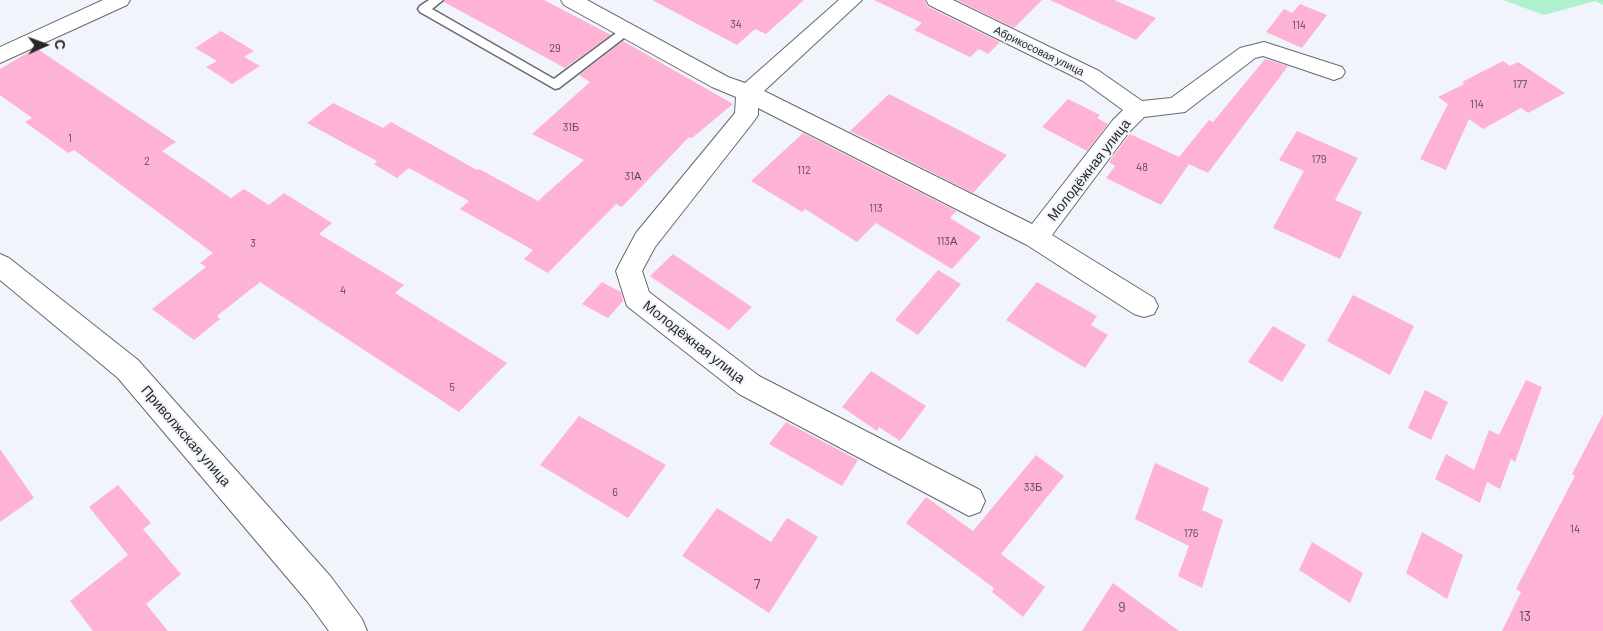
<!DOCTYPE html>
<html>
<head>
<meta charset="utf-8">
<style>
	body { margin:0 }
	#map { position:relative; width:1603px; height:631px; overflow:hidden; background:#f1f4fb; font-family:Barlow,sans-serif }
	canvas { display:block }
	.north { position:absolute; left:20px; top:20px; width:50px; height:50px; -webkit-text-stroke:4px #f1f4fb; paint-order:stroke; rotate:88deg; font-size:14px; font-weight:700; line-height:20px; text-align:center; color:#262729 }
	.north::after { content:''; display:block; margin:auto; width:18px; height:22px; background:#262729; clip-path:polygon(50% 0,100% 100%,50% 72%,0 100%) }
</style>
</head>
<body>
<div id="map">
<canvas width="1603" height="631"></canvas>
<div class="north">С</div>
</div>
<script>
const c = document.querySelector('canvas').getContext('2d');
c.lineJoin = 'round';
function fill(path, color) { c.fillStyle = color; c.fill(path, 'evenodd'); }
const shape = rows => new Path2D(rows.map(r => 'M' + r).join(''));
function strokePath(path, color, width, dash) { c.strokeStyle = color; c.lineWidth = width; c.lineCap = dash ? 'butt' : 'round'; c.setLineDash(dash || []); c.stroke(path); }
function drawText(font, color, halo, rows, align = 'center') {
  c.font = font + ' Barlow,sans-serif'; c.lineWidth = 4; c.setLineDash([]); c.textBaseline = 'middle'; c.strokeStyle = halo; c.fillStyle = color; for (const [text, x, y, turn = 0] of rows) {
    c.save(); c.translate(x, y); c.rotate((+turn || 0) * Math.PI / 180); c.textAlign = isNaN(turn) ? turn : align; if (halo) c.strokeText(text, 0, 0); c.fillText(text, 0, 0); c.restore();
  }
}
fill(shape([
	[1503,0,1603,0,1603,5,1595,1,1544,15]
]), '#aff1ce');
fill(shape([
	[445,0,544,0,611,35,565,68,444,2],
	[652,0,804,0,766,34,755,29,737,45],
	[874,0,924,0,928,7,1000,42,988,54,979,49,970,57,914,30,922,23],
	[957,0,1042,0,1014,28],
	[1050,0,1114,0,1156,18,1136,40],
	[1300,4,1327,15,1302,48,1266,32,1284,9,1292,13],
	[221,31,254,51,244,57,260,66,232,84,206,67,217,61,195,48],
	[623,41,733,104,692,138,689,137,622,207,616,204,548,273,524,259,533,250,460,209,469,201,409,168,397,178,374,164,377,161,307,123,333,103,383,128,391,122,477,170,479,169,538,201,584,160,532,134,590,82,579,75],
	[36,48,176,142,162,151,231,198,244,189,269,205,284,193,332,223,319,234,404,285,395,293,507,363,459,412,260,282,217,316,220,319,194,340,152,309,206,267,200,263,213,253,74,150,68,153,25,122,32,118,0,95,0,69],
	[1265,59,1288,66,1208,173,1189,164,1161,205,1106,178,1115,166,1109,162,1130,134,1179,157,1209,120,1213,122],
	[1503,61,1510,66,1518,62,1565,93,1528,113,1521,108,1483,129,1469,119,1446,170,1420,159,1448,104,1438,97,1464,84,1462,82],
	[889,94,1007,155,973,193,850,131],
	[1068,99,1100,115,1097,118,1108,124,1087,151,1042,127],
	[1297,131,1358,158,1335,200,1362,212,1340,259,1273,228,1304,171,1279,160],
	[803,133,956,211,950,218,981,237,952,269,876,223,857,242,805,209,802,212,751,181],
	[673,254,752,307,729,330,650,276],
	[938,270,961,284,918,335,895,320],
	[602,282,621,292,623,301,608,318,582,304],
	[1037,282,1097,316,1091,325,1108,335,1085,368,1006,320],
	[1353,295,1414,326,1390,375,1327,341],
	[1273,326,1306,345,1282,382,1248,362],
	[871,371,926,406,900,441,879,427,877,431,842,407],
	[1526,380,1542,387,1515,462,1511,459,1500,489,1487,482,1480,503,1435,479,1446,454,1474,470,1489,430,1499,435],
	[1425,390,1448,402,1431,440,1408,428],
	[1603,415,1603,631,1502,631,1521,592,1516,589,1575,476,1572,474],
	[579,416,666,465,628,518,540,465],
	[786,422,858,460,842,486,769,444],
	[0,449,34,498,0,522],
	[1036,455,1064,476,1001,554,1045,587,1023,617,992,592,994,588,906,523,926,497,973,531],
	[1155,463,1209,488,1202,510,1223,520,1202,588,1178,576,1189,546,1135,519],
	[118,485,151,523,143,529,181,574,146,604,168,631,93,631,70,601,128,555,89,507],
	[717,508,771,542,787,518,818,537,769,613,682,556],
	[1422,532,1463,555,1447,599,1406,573],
	[1312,542,1363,573,1350,603,1299,570],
	[1113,583,1179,631,1082,631]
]), '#ffb3d4');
const service = shape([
	[429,0,443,0,432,9,554,79,623,28,631,28,633,31,559,88,555,89,420,12,418,9,420,6,429,0]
]);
const minor = shape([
	[103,0,130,0,127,5,0,63,0,47,103,0],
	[561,0,587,0,728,77,745,83,839,0,862,0,764,91,1032,224,1113,120,1123,110,1083,81,929,5,926,0,953,0,1099,71,1142,101,1171,98,1240,48,1264,42,1342,67,1345,72,1342,77,1334,80,1263,56,1255,58,1185,112,1144,117,1129,132,1052,235,1154,298,1158,306,1154,314,1144,317,1134,314,1027,245,758,108,758,115,754,121,655,247,642,271,649,292,759,376,980,490,985,501,980,512,969,516,739,394,627,306,616,271,620,263,636,233,735,113,736,97,712,87,564,5,561,0],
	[0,254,9,258,138,360,331,577,362,619,367,631,329,631,307,601,118,378,0,280,0,254]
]);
strokePath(service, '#66696f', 3);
strokePath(minor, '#66696f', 2);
fill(service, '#fff');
fill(minor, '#fff');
drawText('11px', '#5c4a54', null, [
	["34",736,24],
	["114",1299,25],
	["29",555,48],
	["177",1520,84],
	["114",1477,104],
	["31Б",571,127],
	["1",70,138],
	["179",1319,159],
	["2",147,161],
	["48",1142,167],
	["112",804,170],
	["31А",633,176],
	["113",876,208],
	["113А",947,241],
	["3",253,243],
	["4",343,290],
	["5",452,387],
	["33Б",1033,487],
	["6",615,492],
	["14",1575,529],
	["176",1191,533]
]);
drawText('11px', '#262729', '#f1f4fb', [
	["Абрикосовая улица",1039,51,26]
]);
drawText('14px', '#262729', '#f1f4fb', [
	["Молодёжная улица",1089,170,-52],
	["Молодёжная улица",694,342,38],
	["Приволжская улица",186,436,49]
]);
drawText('14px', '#5c4a54', null, [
	["7",757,584],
	["9",1122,607],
	["13",1525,616]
]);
</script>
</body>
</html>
